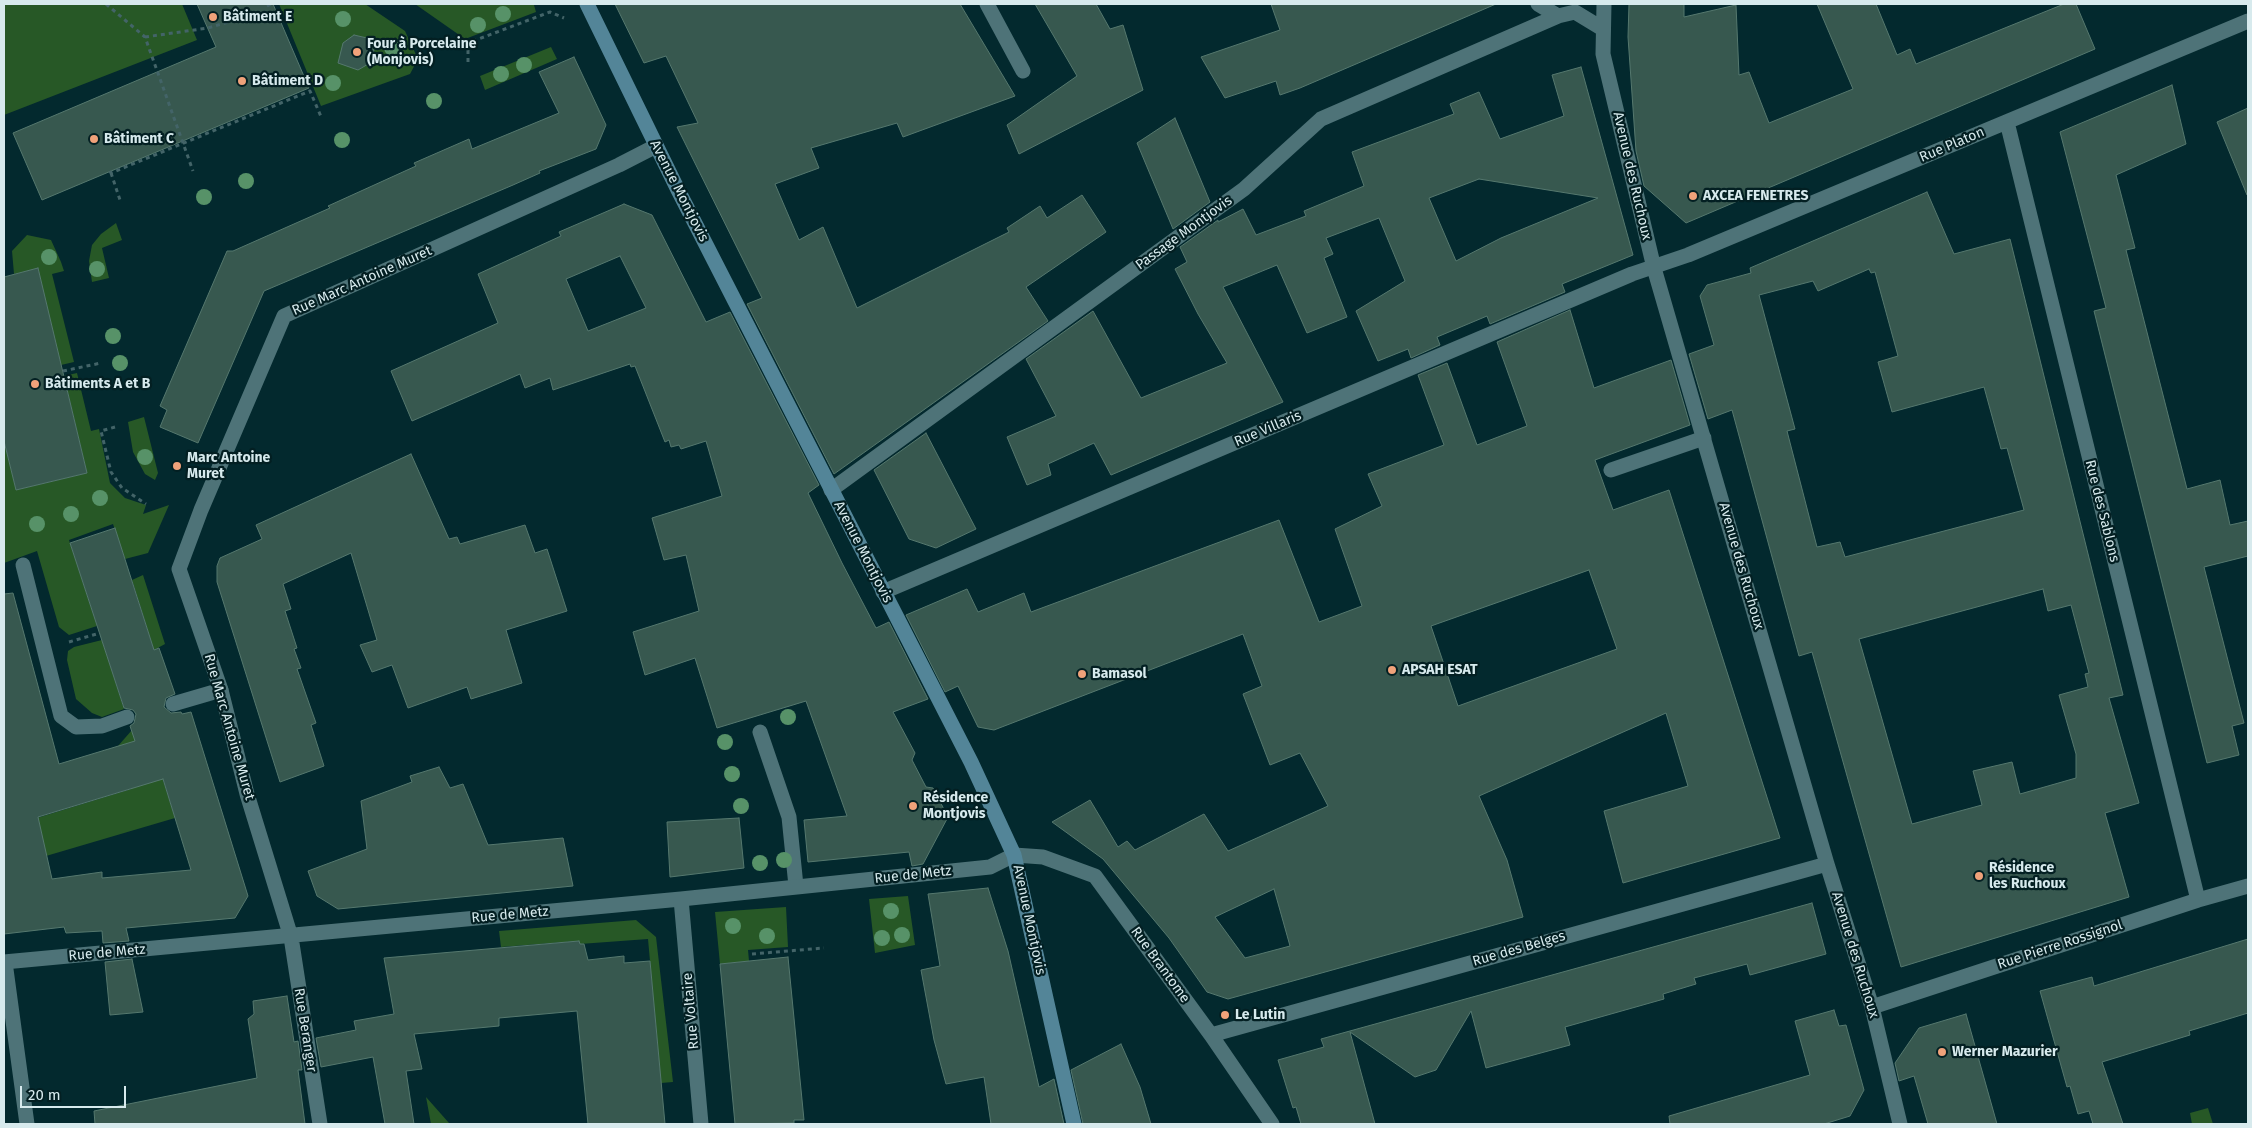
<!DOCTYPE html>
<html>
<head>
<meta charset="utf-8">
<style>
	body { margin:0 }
	#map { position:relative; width:2252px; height:1128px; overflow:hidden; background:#03292e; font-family:"Fira Sans",sans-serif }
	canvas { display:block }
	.frame { position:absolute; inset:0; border:5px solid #d7eaed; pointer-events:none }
	.scale { position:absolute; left:20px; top:1086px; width:106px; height:22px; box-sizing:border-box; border:2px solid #d7eaed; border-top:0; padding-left:6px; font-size:15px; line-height:18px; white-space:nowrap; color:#d7eaed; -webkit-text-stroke:4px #031f22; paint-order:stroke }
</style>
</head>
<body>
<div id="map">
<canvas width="2252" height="1128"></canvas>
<div class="frame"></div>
<div class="scale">20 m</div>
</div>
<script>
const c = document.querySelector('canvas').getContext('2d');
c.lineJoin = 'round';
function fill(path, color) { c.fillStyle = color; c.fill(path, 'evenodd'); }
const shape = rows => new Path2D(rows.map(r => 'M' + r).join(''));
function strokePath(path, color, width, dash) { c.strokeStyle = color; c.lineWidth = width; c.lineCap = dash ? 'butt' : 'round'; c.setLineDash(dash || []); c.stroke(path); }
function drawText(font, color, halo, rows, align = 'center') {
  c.font = font + ' "Fira Sans",sans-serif'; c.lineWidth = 4.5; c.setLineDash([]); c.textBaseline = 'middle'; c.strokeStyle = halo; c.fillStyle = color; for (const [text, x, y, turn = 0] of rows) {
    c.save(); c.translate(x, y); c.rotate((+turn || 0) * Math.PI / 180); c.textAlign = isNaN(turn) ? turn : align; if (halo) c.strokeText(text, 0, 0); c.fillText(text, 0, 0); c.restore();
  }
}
fill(shape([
	[4,4,182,4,197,40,4,115],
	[279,4,365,4,405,31,418,59,410,74,321,106],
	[415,4,538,4,534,5,536,12,465,39],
	[551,47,557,59,485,90,480,76],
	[116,223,122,240,102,248,109,278,92,282,89,261,92,245,101,234],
	[27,235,51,240,61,262,64,271,52,274,74,362,61,365,38,269,14,274,12,251],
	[77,373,91,431,99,429,110,483,125,498,146,505,143,514,169,505,148,553,125,559,113,524,69,540,97,626,69,635,59,627,37,551,4,563,4,441,16,490,87,473,64,376],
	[144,417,158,473,155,480,145,474,133,452,128,422],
	[143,575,165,644,154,650,132,580],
	[102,640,124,709,102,717,92,713,76,699,67,660,68,651,74,647],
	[12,718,37,818,131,789,118,746,132,730,146,726,175,818,46,856,21,825,4,829,4,720],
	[908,896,915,945,875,953,869,899],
	[786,907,788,947,748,950,749,961,720,964,715,912],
	[636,920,656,937,673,1082,661,1083,648,939,580,944,578,941,501,947,499,931],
	[426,1097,449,1123,450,1124,431,1124],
	[2208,1108,2213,1124,2192,1124,2190,1113]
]), '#275826');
const building = shape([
	[197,4,273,4,309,88,42,200,13,133,216,47,197,4],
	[615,4,960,4,1015,96,903,137,897,123,811,148,819,168,775,184,799,240,823,227,857,308,1009,232,1007,228,1040,206,1047,218,1082,195,1106,232,1026,287,1048,321,834,474,747,304,762,298,677,127,698,123,666,56,644,63,615,4],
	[1035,4,1096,4,1110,29,1123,25,1143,90,1019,154,1007,125,1077,76,1035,4],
	[1271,4,1496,4,1300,88,1280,95,1276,81,1225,98,1201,57,1280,30,1271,4],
	[1629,4,1684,4,1684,17,1736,5,1739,75,1749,72,1769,123,1853,89,1817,4,1876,4,1897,55,1910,49,1916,64,2064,4,2076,4,2095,49,1686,223,1644,186,1636,151,1628,37,1629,4],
	[354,35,367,38,374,50,370,63,358,70,338,63,343,43,354,35],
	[574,57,606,125,596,149,539,171,540,173,513,185,264,291,198,443,160,427,167,410,160,406,227,251,233,251,330,208,328,206,416,166,414,163,469,139,472,149,559,113,539,72,574,57],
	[1581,67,1633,255,1562,284,1565,292,1490,324,1487,316,1437,337,1440,345,1411,358,1408,349,1378,361,1356,311,1405,281,1379,218,1326,238,1333,254,1324,258,1347,317,1307,333,1277,265,1223,287,1283,402,1111,475,1094,443,1048,464,1051,475,1027,485,1007,437,1056,416,1026,359,1093,311,1141,398,1227,363,1198,314,1175,269,1187,262,1180,247,1218,220,1218,222,1243,209,1256,235,1306,216,1304,211,1364,186,1352,152,1454,114,1450,104,1479,92,1500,139,1564,116,1552,75,1581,67],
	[1479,179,1598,198,1501,238,1456,261,1429,198,1479,179],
	[2172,85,2186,144,2116,175,2135,248,2126,250,2187,489,2220,480,2230,525,2248,521,2248,556,2204,567,2244,723,2232,726,2239,755,2207,763,2094,311,2106,308,2060,132,2172,85],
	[2248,108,2248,195,2247,195,2217,122,2248,108],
	[1175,118,1210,202,1173,229,1137,143,1175,118],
	[1927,192,1954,254,2010,239,2123,695,2109,698,2139,803,2105,813,2129,897,1901,967,1812,652,1799,656,1732,410,1708,419,1689,354,1714,345,1700,296,1707,285,1751,273,1750,268,1927,192],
	[1869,269,1871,273,1875,272,1898,356,1878,362,1892,412,1984,387,2001,449,2007,448,2024,510,1845,557,1840,542,1817,547,1787,431,1795,429,1759,295,1813,281,1818,291,1869,269],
	[2043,589,2048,611,2071,605,2089,673,2085,674,2088,687,2059,695,2076,754,2076,778,2020,794,2012,762,1973,771,1982,805,1912,824,1859,639,2043,589],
	[624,204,652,215,706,322,730,312,819,485,808,493,842,563,876,628,889,622,928,699,893,712,915,753,912,760,926,787,933,788,948,817,923,864,912,866,909,852,808,862,804,820,847,816,806,701,717,728,695,658,645,675,633,632,699,611,686,555,664,560,652,518,722,496,706,441,681,449,679,445,671,447,669,440,665,442,635,366,631,367,630,364,553,390,550,378,525,388,520,374,412,421,391,371,498,323,478,274,561,236,559,232,624,204],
	[620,256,646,308,588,331,566,279,620,256],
	[38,268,87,473,16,490,4,441,4,277,38,268],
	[1570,310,1594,388,1671,360,1690,425,1595,460,1613,510,1669,490,1780,838,1623,883,1604,811,1688,786,1666,713,1479,796,1507,860,1523,917,1228,999,1207,992,1169,938,1103,859,1052,822,1090,800,1118,847,1127,841,1135,850,1204,814,1228,851,1328,806,1300,753,1270,765,1243,694,1262,686,1243,634,994,730,978,727,958,686,945,692,906,615,967,589,978,612,1024,593,1031,612,1279,520,1319,622,1362,606,1335,529,1382,506,1368,474,1444,445,1418,375,1447,363,1477,445,1527,426,1497,342,1570,310],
	[1589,570,1617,649,1458,706,1431,626,1589,570],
	[1274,889,1290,946,1245,958,1215,917,1274,889],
	[926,433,976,529,936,548,909,539,874,470,926,433],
	[411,454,449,539,457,537,460,544,525,525,535,553,547,549,567,611,506,630,522,683,471,699,467,687,408,708,392,665,372,672,360,645,377,640,351,553,283,584,291,609,285,611,297,648,294,649,301,668,297,669,316,723,311,725,324,766,280,782,217,582,217,566,220,558,262,539,256,525,411,454],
	[115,528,154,650,159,648,175,694,166,698,164,707,171,713,181,712,182,714,191,712,248,896,235,918,126,928,129,941,103,943,102,931,66,933,64,927,4,934,4,594,13,593,59,764,135,741,130,726,134,723,136,714,133,710,124,708,70,543,115,528],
	[163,779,191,870,102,878,102,872,52,879,38,817,163,779],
	[439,767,450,788,463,784,488,845,563,838,573,886,338,909,317,896,308,871,367,849,361,801,412,782,410,776,439,767],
	[739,818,744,868,670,877,667,822,739,818],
	[988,888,1008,951,1039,1087,1054,1079,1064,1124,991,1124,984,1077,946,1084,934,1040,921,970,940,966,928,894,988,888],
	[1812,903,1826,954,1750,975,1747,964,1694,978,1696,984,1663,994,1664,999,1565,1027,1570,1045,1486,1068,1471,1011,1436,1070,1415,1077,1350,1032,1375,1124,1301,1124,1296,1107,1293,1108,1278,1060,1324,1047,1321,1039,1812,903],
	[2248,939,2248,1013,2189,1031,2190,1035,2102,1062,2123,1124,2093,1124,2089,1111,2078,1114,2070,1086,2067,1087,2040,991,2092,977,2094,986,2248,939],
	[579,941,580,944,584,944,588,960,624,956,624,963,650,961,665,1124,588,1124,577,1011,499,1018,499,1026,414,1034,422,1069,406,1071,414,1124,385,1124,373,1057,321,1067,316,1038,356,1030,354,1021,394,1014,384,958,579,941],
	[788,957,804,1120,794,1120,794,1123,735,1124,720,964,788,957],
	[132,959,143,1012,110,1015,105,962,132,959],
	[287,996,294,1042,298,1041,302,1070,298,1070,305,1124,95,1124,94,1111,257,1078,248,1019,254,1014,253,1001,287,996],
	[1834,1010,1839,1026,1846,1025,1864,1090,1850,1116,1824,1124,1670,1124,1669,1116,1810,1075,1795,1021,1834,1010],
	[1966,1014,1997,1124,1928,1124,1914,1076,1899,1081,1895,1063,1919,1028,1966,1014],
	[1121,1044,1140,1087,1151,1124,1083,1124,1071,1070,1121,1044]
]);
fill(building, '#37584f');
strokePath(building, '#55786e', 1);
strokePath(shape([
	[106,4,145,37,193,171],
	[267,6,271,4],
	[145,37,208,28,245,17],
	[468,62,468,43,550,12,564,18],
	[110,171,111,173,310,91,322,119],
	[111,173,120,200],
	[63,371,101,363],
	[115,427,101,431,111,472,122,488,146,504],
	[69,642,100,633],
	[752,954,824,948]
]), '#436468', 3, [4, 4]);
strokePath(shape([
	[1611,470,1704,438],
	[23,565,61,716,76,727,102,726,127,717],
	[173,704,221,690],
	[760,732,789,817,796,886]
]), '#4e7378', 15);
strokePath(shape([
	[987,4,1023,71],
	[1538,4,1558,16,1575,12,1603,29],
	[1604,4,1603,54,1654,268,1827,864,1872,1007,1900,1124],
	[2007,122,2198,900],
	[831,490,1244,189,1321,119,1558,16],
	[883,592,1632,274,1688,255,2248,21],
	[681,899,701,1124],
	[4,962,681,899,990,867,1014,855,1043,857,1095,876,1211,1035,1272,1124],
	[5,962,27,1124],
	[1872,1007,2198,900,2248,886],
	[1211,1035,1827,864],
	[320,1124,291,937,247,794,221,690,179,569,201,510,284,316,619,165,656,146]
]), '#4e7378', 15);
strokePath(shape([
	[587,4,678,190,971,762,1014,855,1074,1124]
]), '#538598', 15);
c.fillStyle = '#579268';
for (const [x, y] of [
	[503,14],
	[343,19],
	[478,25],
	[392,48],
	[524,65],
	[501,74],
	[333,83],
	[434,101],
	[342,140],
	[246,181],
	[204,197],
	[49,257],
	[97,269],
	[113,336],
	[120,363],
	[145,457],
	[100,498],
	[71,514],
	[37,524],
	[788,717],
	[725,742],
	[732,774],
	[741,806],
	[784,860],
	[760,863],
	[891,911],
	[733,926],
	[902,935],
	[767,936],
	[882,938]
]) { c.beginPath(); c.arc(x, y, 8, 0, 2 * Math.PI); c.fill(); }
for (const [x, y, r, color] of [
	[213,17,5,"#f0a27a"],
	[357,52,5,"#f0a27a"],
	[242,81,5,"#f0a27a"],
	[94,139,5,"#f0a27a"],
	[1693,196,5,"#f0a27a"],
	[35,384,5,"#f0a27a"],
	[177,466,5,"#f0a27a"],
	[1392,670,5,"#f0a27a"],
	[1082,674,5,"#f0a27a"],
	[913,806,5,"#f0a27a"],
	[1979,876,5,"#f0a27a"],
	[1225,1015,5,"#f0a27a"],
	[1942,1052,5,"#f0a27a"]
]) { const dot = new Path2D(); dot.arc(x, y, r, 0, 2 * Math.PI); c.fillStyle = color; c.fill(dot); strokePath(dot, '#031f22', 2); }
drawText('bold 14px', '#d7eaed', '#031f22', [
	["Bâtiment E",223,17],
	["Four à Porcelaine",367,44],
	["(Monjovis)",367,60],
	["Bâtiment D",252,81],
	["Bâtiment C",104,139],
	["AXCEA FENETRES",1703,196],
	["Bâtiments A et B",45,384],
	["Marc Antoine",187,458],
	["Muret",187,474],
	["APSAH ESAT",1402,670],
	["Bamasol",1092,674],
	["Résidence",923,798],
	["Montjovis",923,814],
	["Résidence",1989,868],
	["les Ruchoux",1989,884],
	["Le Lutin",1235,1015],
	["Werner Mazurier",1952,1052]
], 'left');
drawText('14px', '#d7eaed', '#031f22', [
	["Rue Platon",1952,145,-23],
	["Avenue des Ruchoux",1632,176,77],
	["Avenue Montjovis",679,191,63],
	["Passage Montjovis",1184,233,-36],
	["Rue Marc Antoine Muret",362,281,-24],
	["Rue Villaris",1268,429,-23],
	["Rue des Sablons",2102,511,76],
	["Avenue Montjovis",863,552,63],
	["Avenue des Ruchoux",1741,566,74],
	["Rue Marc Antoine Muret",229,727,74],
	["Rue de Metz",913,875,-6],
	["Rue de Metz",510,915,-5],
	["Avenue Montjovis",1029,920,78],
	["Rue Pierre Rossignol",2060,945,-18],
	["Rue des Belges",1519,949,-16],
	["Rue de Metz",107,953,-5],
	["Avenue des Ruchoux",1855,955,73],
	["Rue Brantome",1160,965,54],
	["Rue Voltaire",691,1011,-95],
	["Rue Beranger",305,1030,81]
]);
</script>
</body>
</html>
